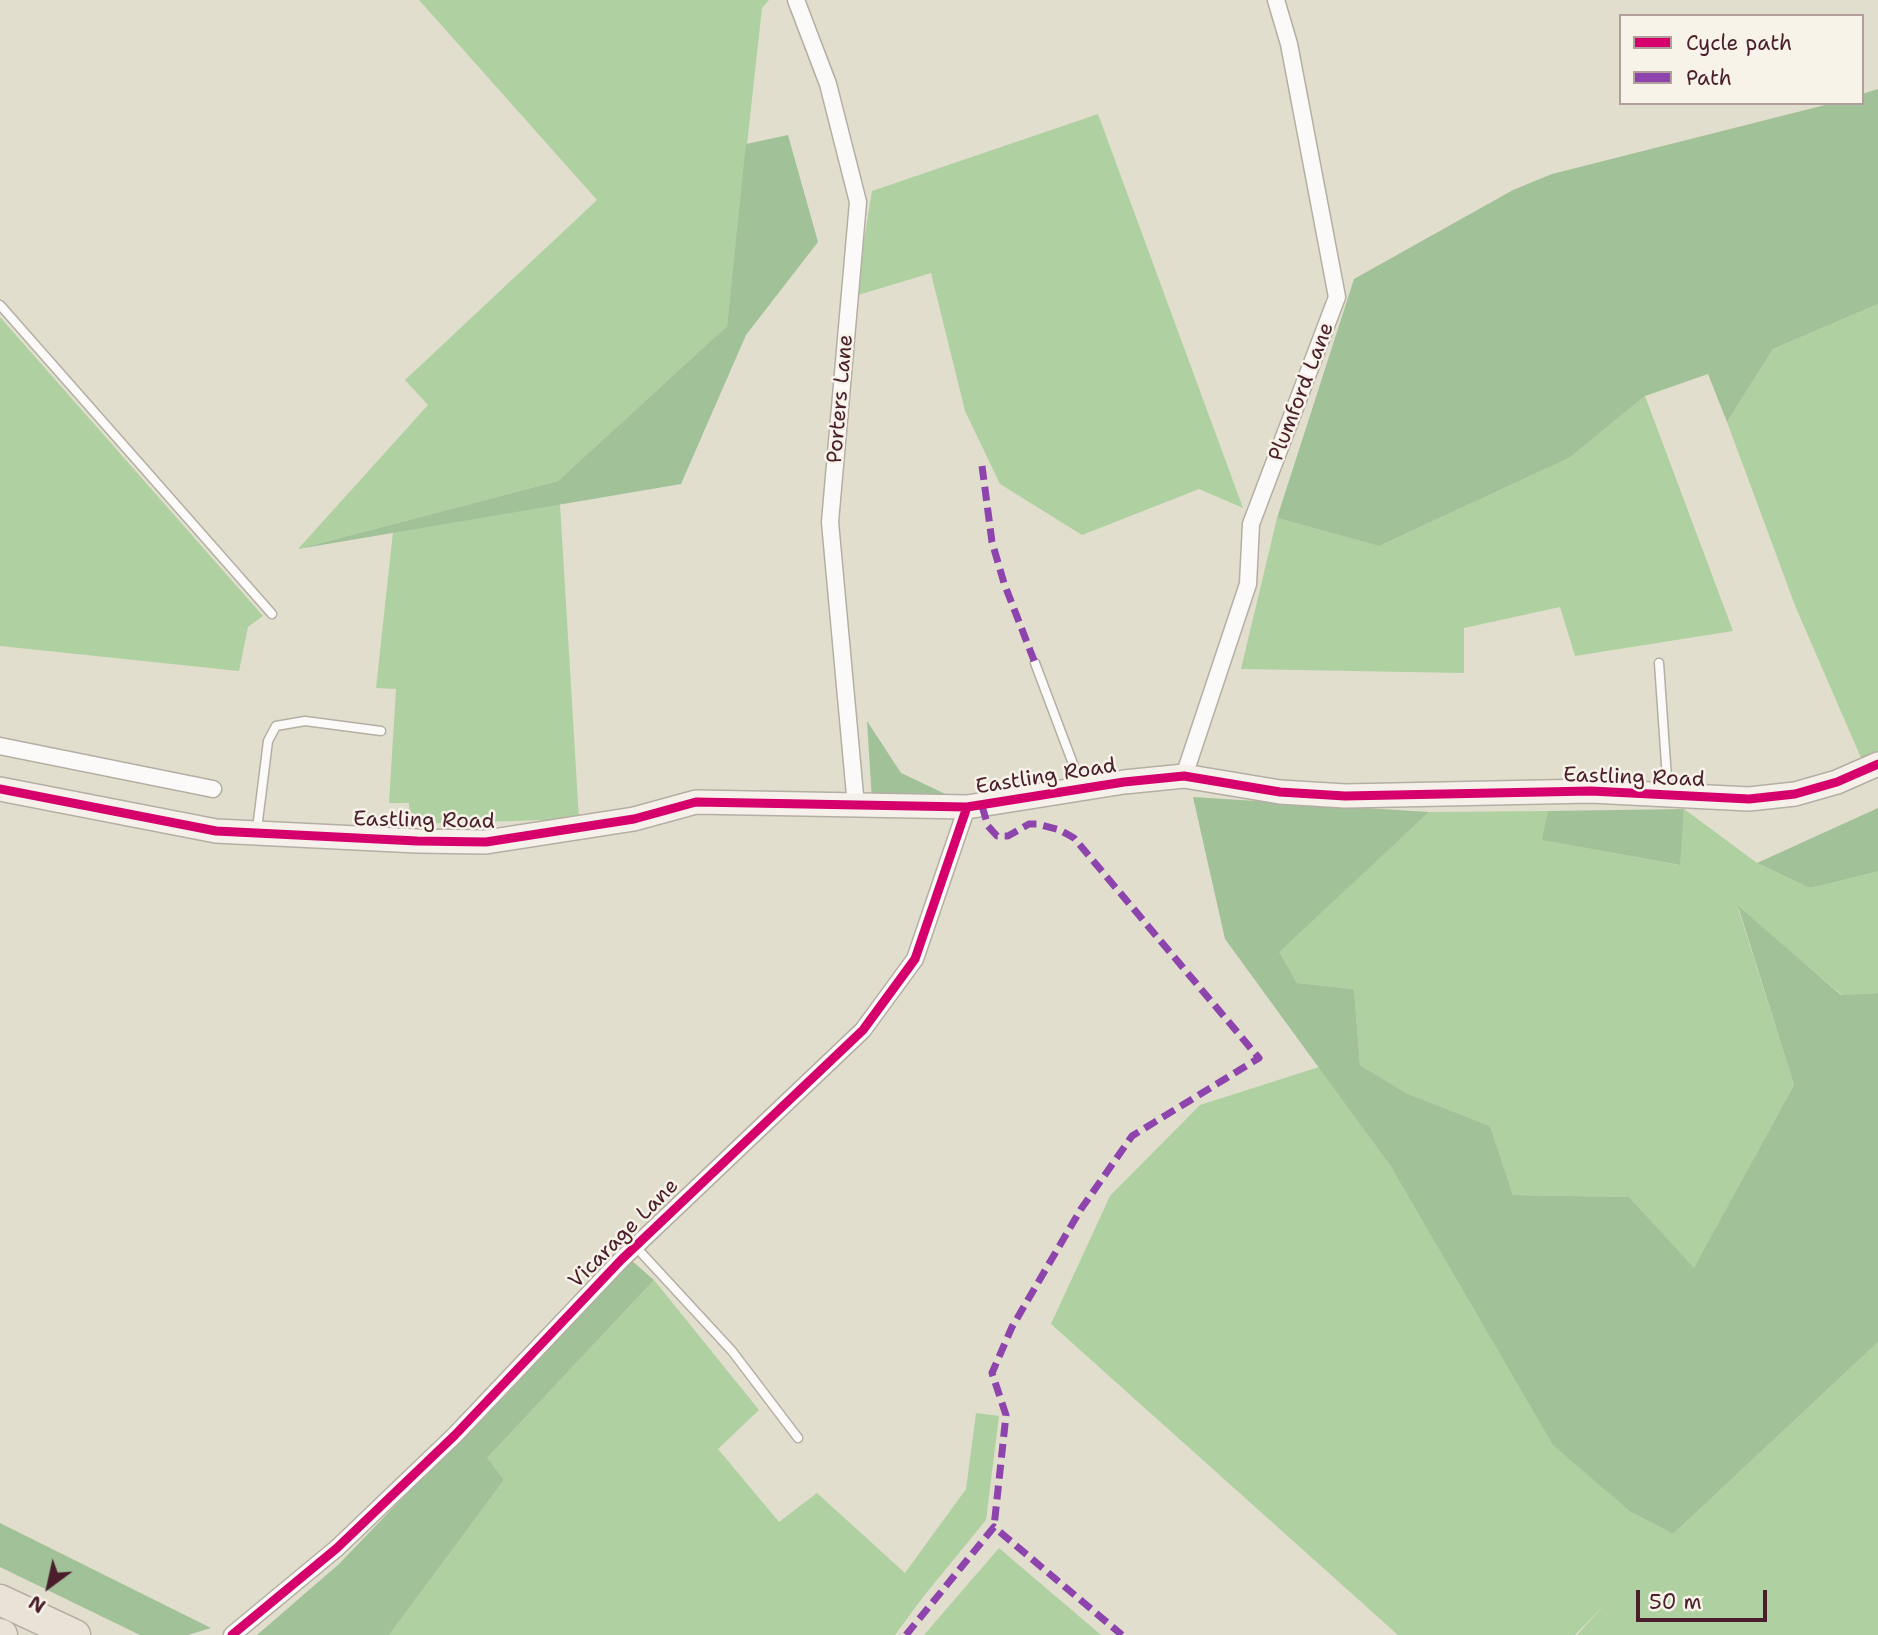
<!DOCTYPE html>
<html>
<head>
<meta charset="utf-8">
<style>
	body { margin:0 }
	#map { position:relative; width:1878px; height:1635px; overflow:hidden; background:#e2decd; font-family:"Shantell Sans",sans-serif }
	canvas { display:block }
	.legend { position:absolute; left:1619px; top:14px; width:245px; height:91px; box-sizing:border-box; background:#f7f3e8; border:2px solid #b29e9c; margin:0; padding:9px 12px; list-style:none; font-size:21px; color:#4a1f2b }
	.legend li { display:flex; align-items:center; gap:14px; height:35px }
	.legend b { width:35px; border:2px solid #b29e9c }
	.north { position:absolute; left:14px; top:1551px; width:70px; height:70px; -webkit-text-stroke:5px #f7f3e8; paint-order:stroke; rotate:213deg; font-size:19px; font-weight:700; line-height:28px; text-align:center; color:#4a1f2b }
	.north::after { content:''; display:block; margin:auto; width:24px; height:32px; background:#4a1f2b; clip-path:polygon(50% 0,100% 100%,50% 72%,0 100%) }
	.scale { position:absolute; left:1636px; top:1590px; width:131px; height:32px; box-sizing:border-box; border:4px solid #4a1f2b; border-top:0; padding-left:9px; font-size:21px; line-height:24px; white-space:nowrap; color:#4a1f2b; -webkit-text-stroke:5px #f7f3e8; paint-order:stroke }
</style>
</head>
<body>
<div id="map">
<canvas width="1878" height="1635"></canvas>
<ul class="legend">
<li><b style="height:9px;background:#d6006c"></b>Cycle path</li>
<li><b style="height:9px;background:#8e44ad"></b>Path</li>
</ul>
<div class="north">N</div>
<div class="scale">50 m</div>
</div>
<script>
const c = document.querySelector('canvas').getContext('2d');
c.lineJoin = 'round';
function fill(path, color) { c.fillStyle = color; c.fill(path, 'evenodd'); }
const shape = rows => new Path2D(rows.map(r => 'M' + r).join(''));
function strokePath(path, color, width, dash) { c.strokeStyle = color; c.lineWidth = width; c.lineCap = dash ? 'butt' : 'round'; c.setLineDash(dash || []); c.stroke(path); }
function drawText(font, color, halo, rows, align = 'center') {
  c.font = font + ' "Shantell Sans",sans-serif'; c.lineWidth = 5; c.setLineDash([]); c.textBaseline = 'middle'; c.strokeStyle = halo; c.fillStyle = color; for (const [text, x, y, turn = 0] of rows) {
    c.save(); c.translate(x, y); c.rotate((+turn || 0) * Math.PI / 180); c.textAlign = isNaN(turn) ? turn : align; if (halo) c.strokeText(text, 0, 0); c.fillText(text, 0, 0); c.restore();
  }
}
fill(shape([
	[419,0,769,0,762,8,727,326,558,481,298,549,428,405,405,380,597,200],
	[1098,114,1243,508,1199,489,1082,535,1000,484,965,411,931,273,855,296,872,191],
	[1878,304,1878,754,1862,760,1796,608,1727,422,1773,349],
	[0,317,263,616,248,627,239,671,0,646],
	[1645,396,1733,631,1575,656,1560,607,1464,628,1464,673,1241,669,1277,518,1379,546,1569,458],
	[560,504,579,819,410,824,409,803,389,803,396,689,376,688,393,532],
	[1684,809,1757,863,1810,888,1878,867,1878,993,1842,995,1738,908,1794,1085,1694,1269,1629,1197,1513,1195,1490,1126,1406,1093,1360,1065,1354,989,1297,983,1278,951,1429,812,1548,811,1543,840,1679,865],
	[1319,1067,1392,1168,1631,1512,1673,1534,1878,1342,1878,1635,1577,1635,1607,1602,1575,1635,1398,1635,1051,1324,1110,1196,1200,1105],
	[654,1280,759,1410,718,1449,779,1522,817,1493,905,1573,966,1489,976,1413,999,1416,986,1520,923,1597,895,1635,389,1635,504,1480,486,1459],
	[999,1548,1101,1635,924,1635]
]), '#afd0a0');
fill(shape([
	[1878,89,1878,304,1773,349,1727,422,1708,374,1645,396,1569,458,1379,546,1277,518,1354,279,1513,190,1552,174,1833,103,1862,103,1862,94],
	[788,135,818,242,746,335,681,484,298,549,558,481,727,326,746,144],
	[867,721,901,773,956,799,872,801],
	[1193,797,1429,812,1279,952,1297,983,1354,989,1360,1065,1406,1093,1490,1126,1513,1195,1629,1197,1694,1268,1794,1085,1738,906,1841,995,1878,993,1878,1342,1673,1534,1631,1512,1553,1445,1392,1168,1225,939],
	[1878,808,1878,871,1810,888,1757,863],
	[1684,809,1680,865,1542,840,1548,811],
	[631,1260,654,1280,487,1458,504,1480,389,1635,257,1635,339,1564],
	[0,1523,211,1628,188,1635,140,1635,0,1567]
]), '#a1c198');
const lane = shape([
	[0,305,272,614],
	[1035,663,1081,785],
	[1659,663,1668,793],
	[257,829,268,741,276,726,305,721,381,731],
	[635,1246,732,1351,798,1438]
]);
const street = shape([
	[796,0,828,84,858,202,830,522,856,806],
	[0,746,213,789],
	[1184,776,1248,584,1251,524,1337,297,1289,44,1276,0],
	[232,1635,337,1548,455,1435,621,1260,863,1030,915,959,967,807]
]);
const secondary = shape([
	[0,789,216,831,417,841,486,842,634,819,696,802,967,807,1124,782,1184,776,1280,792,1345,796,1591,791,1749,799,1795,794,1837,782,1878,764]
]);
const highway = shape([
	[0,1600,75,1635],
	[0,1634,2,1635]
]);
strokePath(lane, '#b4aea4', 11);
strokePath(street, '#b4aea4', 19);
strokePath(secondary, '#b4aea4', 26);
strokePath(highway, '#b4aea4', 33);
strokePath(lane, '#fbfaf8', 8);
strokePath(street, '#fbfaf8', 16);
strokePath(secondary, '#f5f1ea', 23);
strokePath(highway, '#eae2d7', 30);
strokePath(shape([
	[982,466,992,542,1004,583,1035,663],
	[982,806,988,826,997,836,1008,836,1029,824,1037,824,1060,830,1074,838,1259,1058,1132,1136,1081,1209,1012,1327,992,1373,1006,1415,994,1527],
	[906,1635,994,1527,1122,1635]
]), '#8e44ad', 7, [14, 7]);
strokePath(shape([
	[0,789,216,831,417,841,486,842,634,819,696,802,967,807,1124,782,1184,776,1280,792,1345,796,1591,791,1749,799,1795,794,1837,782,1878,764],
	[232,1635,337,1548,455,1435,621,1260,863,1030,915,959,967,807]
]), '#d6006c', 9);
drawText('21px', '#4a1f2b', '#f7f3e8', [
	["Plumford Lane",1302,392,-69],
	["Porters Lane",841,399,-85],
	["Eastling Road",1046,777,-9],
	["Eastling Road",1634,778,2],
	["Eastling Road",424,821,1],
	["Vicarage Lane",624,1234,-45]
]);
</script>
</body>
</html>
